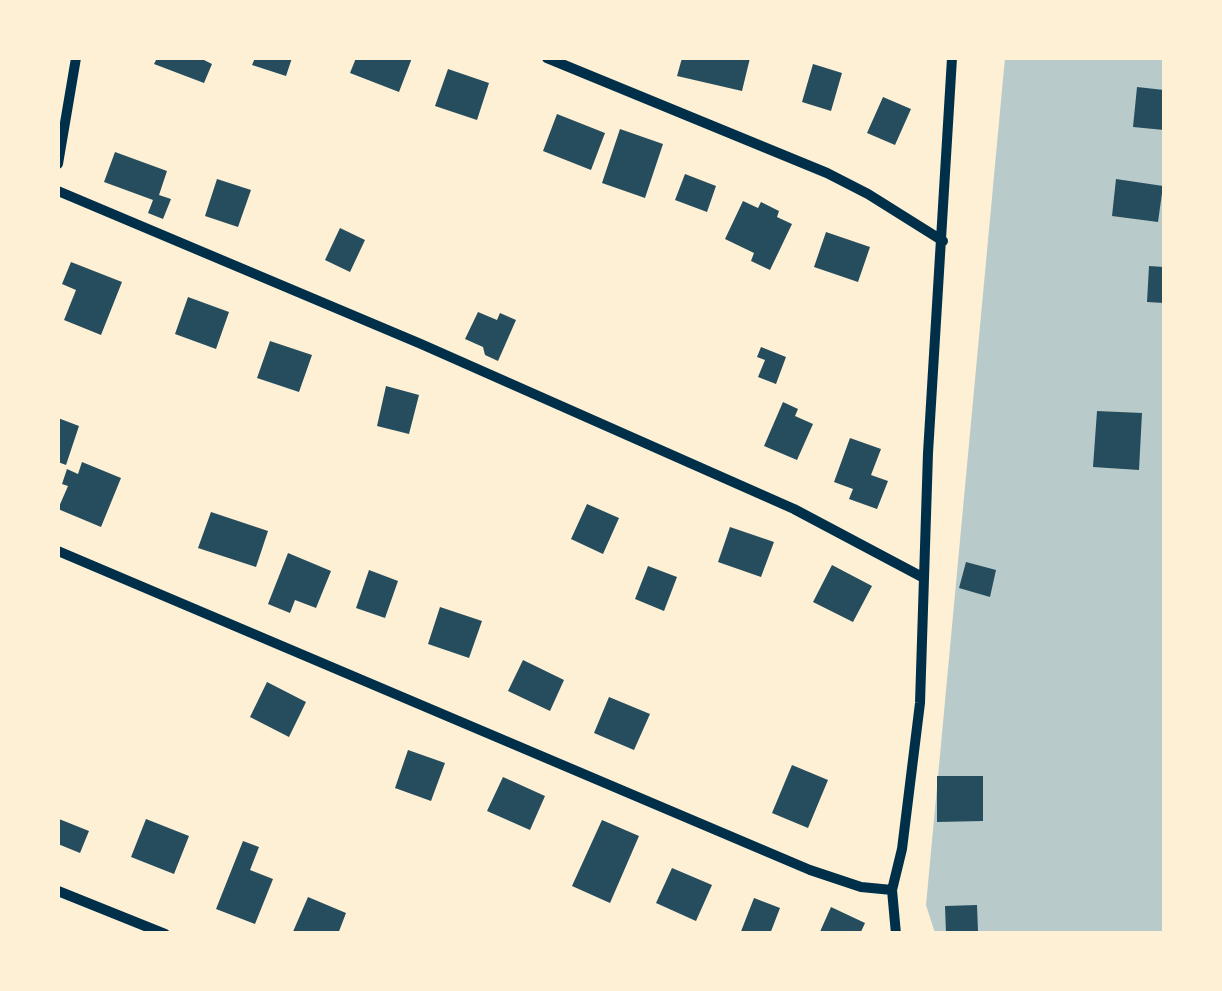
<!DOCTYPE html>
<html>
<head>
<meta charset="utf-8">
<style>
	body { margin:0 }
	#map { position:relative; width:1222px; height:991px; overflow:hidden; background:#fdf0d5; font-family:Barlow,sans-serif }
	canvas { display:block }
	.frame { position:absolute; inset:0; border:60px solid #fdf0d5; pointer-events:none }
</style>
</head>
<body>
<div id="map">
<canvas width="1222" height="991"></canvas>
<div class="frame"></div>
</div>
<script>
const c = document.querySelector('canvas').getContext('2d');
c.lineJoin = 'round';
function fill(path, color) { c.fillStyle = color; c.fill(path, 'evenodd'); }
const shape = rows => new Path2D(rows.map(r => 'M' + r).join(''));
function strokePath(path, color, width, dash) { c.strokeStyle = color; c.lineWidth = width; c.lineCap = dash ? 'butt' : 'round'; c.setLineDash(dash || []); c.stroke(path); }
fill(shape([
	[1005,58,1164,58,1164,933,935,933,926,905]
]), '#b9caca');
fill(shape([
	[157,58,200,58,212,64,204,83,154,64],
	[255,58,292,58,286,76,252,65],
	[356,58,412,58,399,92,350,73],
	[682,58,750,58,742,91,677,76],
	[813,64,842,73,831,111,802,102],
	[448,69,489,83,477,120,435,106],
	[1137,87,1164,90,1164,130,1133,127],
	[883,97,911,109,895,145,867,133],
	[557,114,605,133,591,170,543,151],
	[620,129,663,144,645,198,602,183],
	[115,152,167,171,159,195,171,199,163,219,148,213,153,200,104,182],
	[685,174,716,186,707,212,675,200],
	[217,179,251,190,238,227,205,216],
	[1116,179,1163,186,1158,222,1112,216],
	[743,201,758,208,761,202,779,211,777,217,792,224,770,270,751,261,754,253,725,239],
	[340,228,365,240,350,272,325,260],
	[826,232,870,247,858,282,814,267],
	[71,262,122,282,101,335,64,320,76,290,62,284],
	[1149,266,1164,267,1164,303,1147,302],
	[188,297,229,312,216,349,175,334],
	[478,312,497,320,500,313,516,320,498,361,485,355,483,347,465,339],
	[270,341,312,355,299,392,257,378],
	[761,347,786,357,776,384,758,377,765,360,757,357],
	[386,386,419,395,409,434,377,426],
	[783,402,798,409,795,416,813,424,797,460,764,446],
	[1097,411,1142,413,1139,470,1093,467],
	[58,418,79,426,66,465,58,462],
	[850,438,881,449,871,475,888,481,877,509,849,499,853,489,834,482],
	[82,462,121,478,101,527,58,509,68,486,62,484,67,469,78,474],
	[587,504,619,518,603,554,571,539],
	[211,512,268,531,256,567,198,548],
	[730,527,774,542,761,577,718,562],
	[288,553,331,571,316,608,295,600,290,613,268,604],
	[966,562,996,570,990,597,959,588],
	[832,565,872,586,853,622,813,602],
	[648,566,677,577,664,611,635,599],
	[369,570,398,581,385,618,356,608],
	[440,607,482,621,469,658,428,644],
	[523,660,564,680,550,711,508,691],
	[267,682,306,702,289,737,250,717],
	[609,697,650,714,634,750,594,733],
	[408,750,445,763,431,801,395,788],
	[792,765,828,780,808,828,772,813],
	[937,776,983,776,983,821,937,822],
	[503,777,545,796,530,830,487,811],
	[59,819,89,831,80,853,58,844],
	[146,819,189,836,174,874,131,857],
	[602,820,639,836,610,903,572,886],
	[243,841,259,847,250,870,273,879,255,924,216,909],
	[672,868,712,885,696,921,656,903],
	[308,897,346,913,338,934,292,934],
	[754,898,780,908,770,934,740,934],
	[977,905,978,931,946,933,945,906],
	[831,907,865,923,860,934,819,934]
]), '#264d5e');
strokePath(shape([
	[547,58,827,173,868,194,943,241],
	[58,164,76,58],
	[58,191,421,344,794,509,924,578],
	[58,551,810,870,861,887,892,890],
	[58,891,165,934],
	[896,934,892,890,902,849,920,703,928,453,952,58]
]), '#003049', 10);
</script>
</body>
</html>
